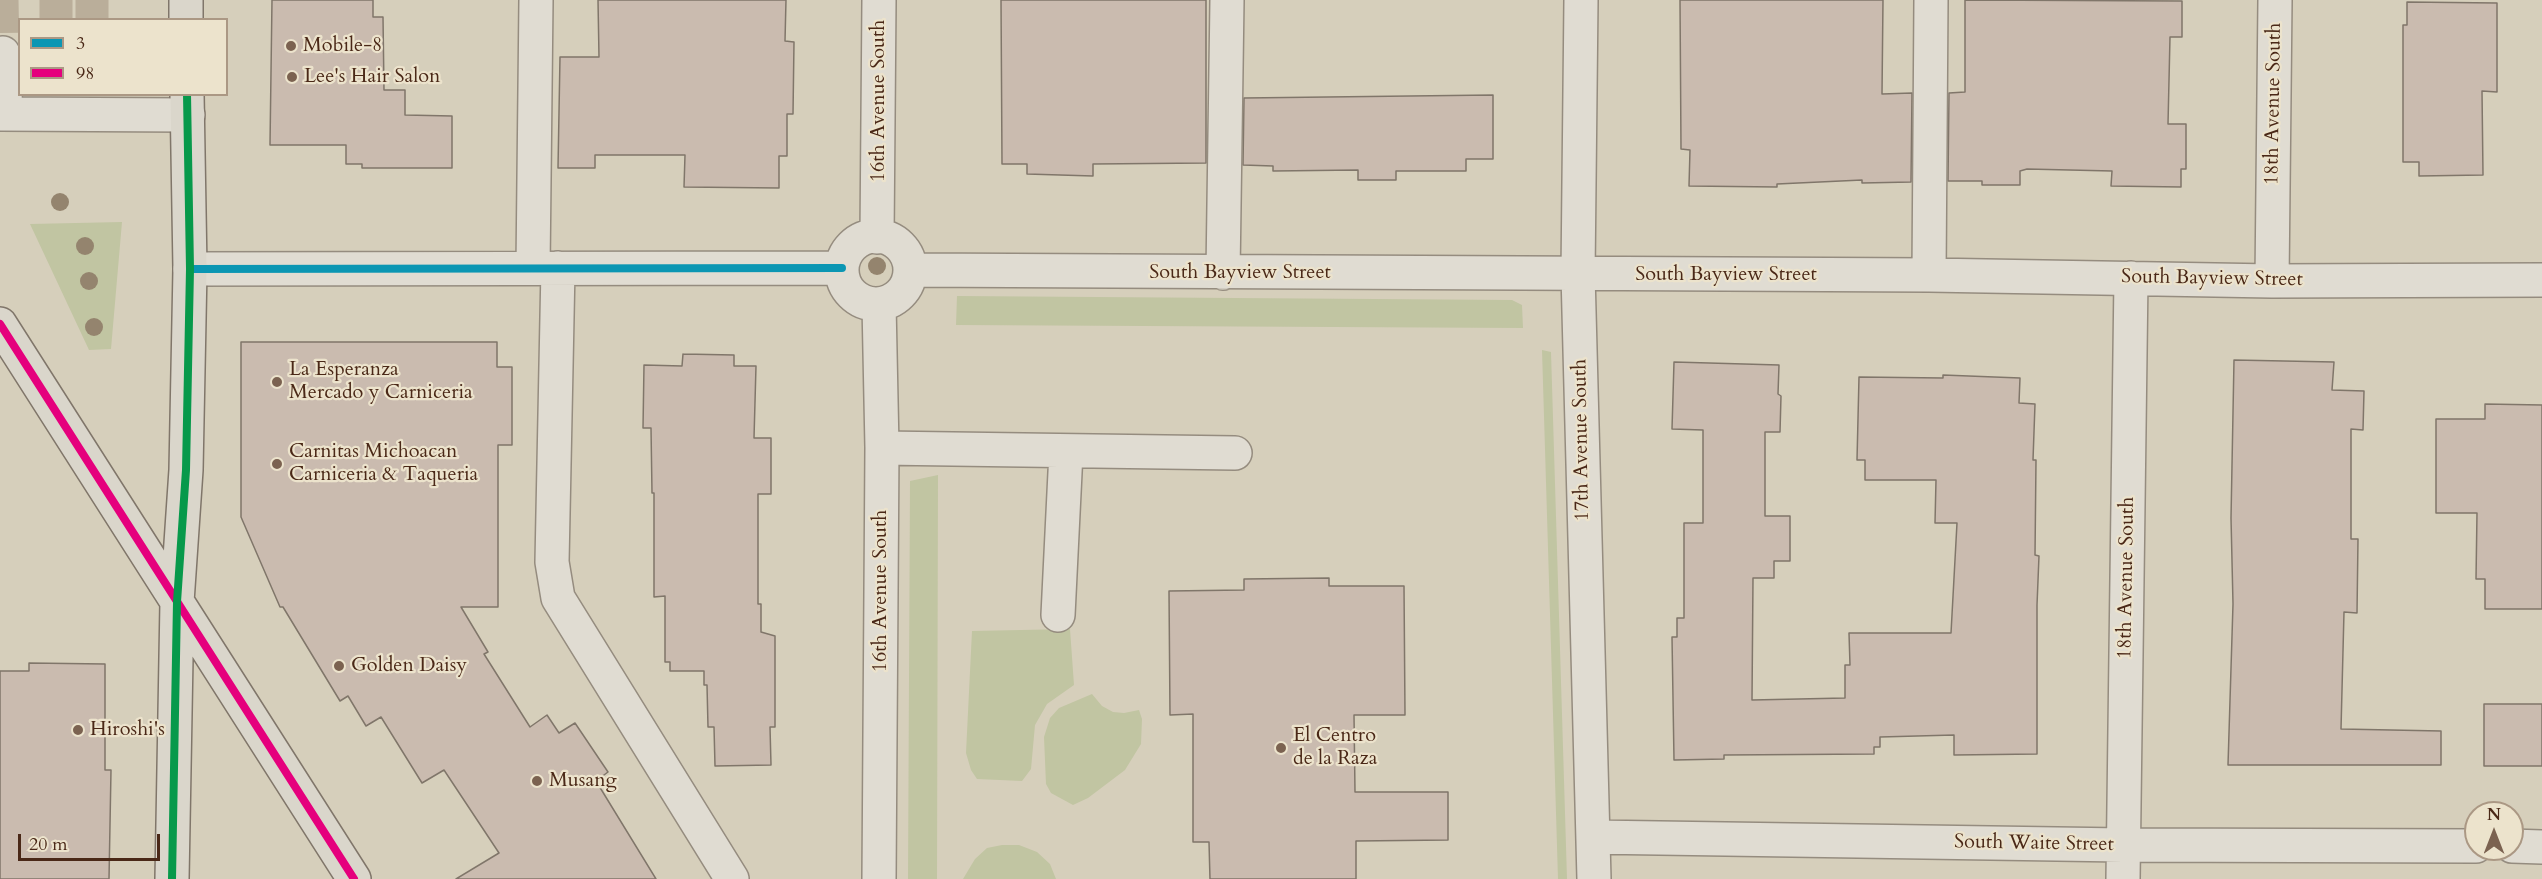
<!DOCTYPE html>
<html>
<head>
<meta charset="utf-8">
<style>
	body { margin:0 }
	#map { position:relative; width:2542px; height:879px; overflow:hidden; background:#d6cfbb; font-family:Cardo,serif }
	canvas { display:block }
	.legend { position:absolute; left:18px; top:18px; width:210px; height:78px; box-sizing:border-box; background:#ece3cc; border:2px solid #ab9884; margin:0; padding:8px 10px; list-style:none; font-size:18px; color:#4a2817 }
	.legend li { display:flex; align-items:center; gap:12px; height:30px }
	.legend b { width:30px; border:2px solid #ab9884 }
	.north { position:absolute; left:2464px; top:801px; width:60px; height:60px; box-sizing:border-box; background:#ece3cc; border:2px solid #ab9884; border-radius:50%; rotate:0deg; font-size:16px; font-weight:700; line-height:24px; text-align:center; color:#4a2817 }
	.north::after { content:''; display:block; margin:auto; width:21px; height:27px; background:#7b6250; clip-path:polygon(50% 0,100% 100%,50% 72%,0 100%) }
	.scale { position:absolute; left:18px; top:834px; width:142px; height:27px; box-sizing:border-box; border:3px solid #4a2817; border-top:0; padding-left:8px; font-size:18px; line-height:21px; white-space:nowrap; color:#4a2817; -webkit-text-stroke:4px #ece3cc; paint-order:stroke }
</style>
</head>
<body>
<div id="map">
<canvas width="2542" height="879"></canvas>
<ul class="legend">
<li><b style="height:8px;background:#0b96b3"></b>3</li>
<li><b style="height:8px;background:#e5007d"></b>98</li>
</ul>
<div class="north">N</div>
<div class="scale">20 m</div>
</div>
<script>
const c = document.querySelector('canvas').getContext('2d');
c.lineJoin = 'round';
function fill(path, color) { c.fillStyle = color; c.fill(path, 'evenodd'); }
const shape = rows => new Path2D(rows.map(r => 'M' + r).join(''));
function strokePath(path, color, width, dash) { c.strokeStyle = color; c.lineWidth = width; c.lineCap = dash ? 'butt' : 'round'; c.setLineDash(dash || []); c.stroke(path); }
function drawText(font, color, halo, rows, align = 'center') {
  c.font = font + ' Cardo,serif'; c.lineWidth = 4.5; c.setLineDash([]); c.textBaseline = 'middle'; c.strokeStyle = halo; c.fillStyle = color; for (const [text, x, y, turn = 0] of rows) {
    c.save(); c.translate(x, y); c.rotate((+turn || 0) * Math.PI / 180); c.textAlign = isNaN(turn) ? turn : align; if (halo) c.strokeText(text, 0, 0); c.fillText(text, 0, 0); c.restore();
  }
}
fill(shape([
	[122,222,111,349,89,350,30,224],
	[957,296,1512,300,1522,305,1523,328,956,325],
	[1542,350,1551,352,1567,879,1558,879],
	[938,475,937,879,908,879,910,481],
	[1070,629,1074,685,1047,704,1035,725,1031,769,1022,781,977,779,971,770,966,753,972,631],
	[1092,694,1102,706,1113,712,1124,713,1139,710,1142,719,1141,744,1125,770,1088,798,1073,805,1051,793,1046,784,1044,737,1050,718,1059,708],
	[1002,845,1019,845,1037,852,1050,864,1056,879,963,879,975,859,987,848]
]), '#c1c5a2');
const building = shape([
	[272,0,373,0,373,17,383,17,384,90,405,90,405,115,452,116,452,168,362,168,362,164,346,164,346,145,270,145,272,0],
	[598,0,786,0,785,41,794,42,793,114,787,114,787,156,779,156,779,188,684,187,685,155,595,155,595,168,558,168,560,57,599,57,598,0],
	[1001,0,1206,0,1206,163,1093,164,1093,176,1027,174,1027,164,1002,164,1001,0],
	[1680,0,1883,0,1882,94,1912,93,1911,182,1862,183,1862,180,1777,184,1777,187,1689,186,1690,150,1681,149,1680,0],
	[1965,0,2182,1,2182,37,2170,37,2168,124,2186,124,2186,169,2181,169,2181,187,2111,186,2112,171,2027,169,2020,171,2020,185,1982,185,1982,181,1948,181,1949,93,1965,92,1965,0],
	[2407,2,2497,3,2497,92,2482,91,2483,175,2419,176,2419,162,2403,162,2403,25,2407,25,2407,2],
	[1493,95,1493,159,1466,159,1466,171,1396,171,1396,180,1358,180,1358,170,1273,171,1273,166,1243,165,1244,98,1493,95],
	[241,342,497,342,497,367,512,367,512,445,498,445,498,607,461,607,488,652,484,654,530,727,547,715,559,733,575,723,608,772,596,781,656,879,456,879,499,853,444,770,422,783,381,717,366,726,348,696,340,701,283,607,280,607,241,517,241,342],
	[683,354,734,355,734,366,756,366,754,438,771,438,771,494,758,494,758,604,761,604,761,632,775,636,775,727,770,727,771,765,715,766,714,727,708,727,707,685,704,685,704,671,670,671,670,662,665,662,665,596,654,597,654,493,652,493,651,428,643,428,644,365,682,366,683,354],
	[2234,360,2334,362,2332,390,2364,391,2363,430,2351,429,2351,539,2358,539,2357,613,2344,612,2341,729,2441,731,2441,765,2228,765,2233,604,2231,518,2234,360],
	[1674,362,1779,365,1778,394,1781,396,1780,432,1765,432,1765,516,1790,516,1790,561,1774,561,1774,578,1753,578,1752,700,1845,698,1845,665,1850,665,1849,633,1951,633,1957,523,1935,523,1936,480,1865,480,1865,460,1857,460,1859,377,1943,378,1943,375,2020,378,2019,403,2035,404,2033,460,2036,460,2035,555,2039,556,2037,605,2037,754,1954,755,1954,735,1880,737,1880,747,1874,747,1874,754,1724,755,1724,759,1674,760,1672,637,1677,637,1677,618,1684,618,1684,523,1703,523,1703,430,1672,429,1674,362],
	[2485,404,2542,405,2542,609,2485,609,2485,579,2476,579,2477,513,2436,513,2436,419,2485,419,2485,404],
	[1329,578,1329,586,1404,586,1405,715,1354,715,1355,792,1448,792,1448,840,1356,841,1356,879,1210,879,1209,842,1193,842,1193,714,1170,715,1169,591,1244,590,1244,579,1329,578],
	[29,663,105,664,105,770,111,770,109,879,0,879,0,671,29,671,29,663],
	[2484,704,2542,704,2542,766,2484,766,2484,704]
]);
fill(building, '#cabbaf');
strokePath(building, '#80766a', 1.5);
strokePath(shape([
	[2,0,3,53],
	[56,0,56,20],
	[92,20,92,0]
]), '#baae9a', 33, [33, 16]);
const minor = shape([
	[1581,0,1578,274,1594,879],
	[3,53,6,114],
	[0,114,188,115],
	'842 270a34 34 0 1 1 68 0a34 34 0 1 1-68 0Z',
	[877,237,879,0],
	[533,268,536,0],
	[558,268,552,562,558,598,732,879],
	[190,269,842,268],
	[910,270,1929,275,2272,281,2542,280],
	[1223,273,1227,0],
	[1929,275,1931,0],
	[2272,281,2275,0],
	[882,448,1235,453],
	[1058,615,1066,452],
	[1593,837,2123,845,2476,846],
	[2512,846,2542,847],
	[879,879,882,448,879,304],
	[2123,879,2131,278]
]);
const major = shape([
	[186,0,186,20],
	[0,324,354,879],
	[172,879,177,602,186,470,190,269,187,94]
]);
strokePath(minor, '#958c7f', 36);
strokePath(major, '#80766a', 36);
strokePath(minor, '#e0dcd2', 33);
strokePath(major, '#dad6cb', 33);
strokePath(shape([
	[190,269,842,268]
]), '#0b96b3', 8);
strokePath(shape([
	[0,324,354,879]
]), '#e5007d', 8);
strokePath(shape([
	[172,879,177,602,186,470,190,269,187,94]
]), '#07994b', 8);
c.fillStyle = '#94846e';
for (const [x, y] of [
	[60,202],
	[85,246],
	[877,266],
	[89,281],
	[94,327]
]) { c.beginPath(); c.arc(x, y, 9, 0, 2 * Math.PI); c.fill(); }
for (const [x, y, r, color] of [
	[291,46,6,"#7b6250"],
	[292,77,6,"#7b6250"],
	[277,382,6,"#7b6250"],
	[277,464,6,"#7b6250"],
	[339,666,6,"#7b6250"],
	[78,730,6,"#7b6250"],
	[1281,748,6,"#7b6250"],
	[537,781,6,"#7b6250"]
]) { const dot = new Path2D(); dot.arc(x, y, r, 0, 2 * Math.PI); c.fillStyle = color; c.fill(dot); strokePath(dot, '#ece3cc', 2); }
drawText('20px', '#4a2817', '#ece3cc', [
	["Mobile-8",303,46],
	["Lee's Hair Salon",304,77],
	["La Esperanza",289,370],
	["Mercado y Carniceria",289,393],
	["Carnitas Michoacan",289,452],
	["Carniceria & Taqueria",289,475],
	["Golden Daisy",351,666],
	["Hiroshi's",90,730],
	["El Centro",1293,736],
	["de la Raza",1293,759],
	["Musang",549,781]
], 'left');
drawText('20px', '#4a2817', '#ece3cc', [
	["16th Avenue South",879,101,-90],
	["18th Avenue South",2274,104,-89],
	["South Bayview Street",1240,273],
	["South Bayview Street",1726,275],
	["South Bayview Street",2212,279,1],
	["17th Avenue South",1582,440,-91],
	["18th Avenue South",2127,578,-89],
	["16th Avenue South",881,591,-90],
	["South Waite Street",2034,844,1]
]);
</script>
</body>
</html>
